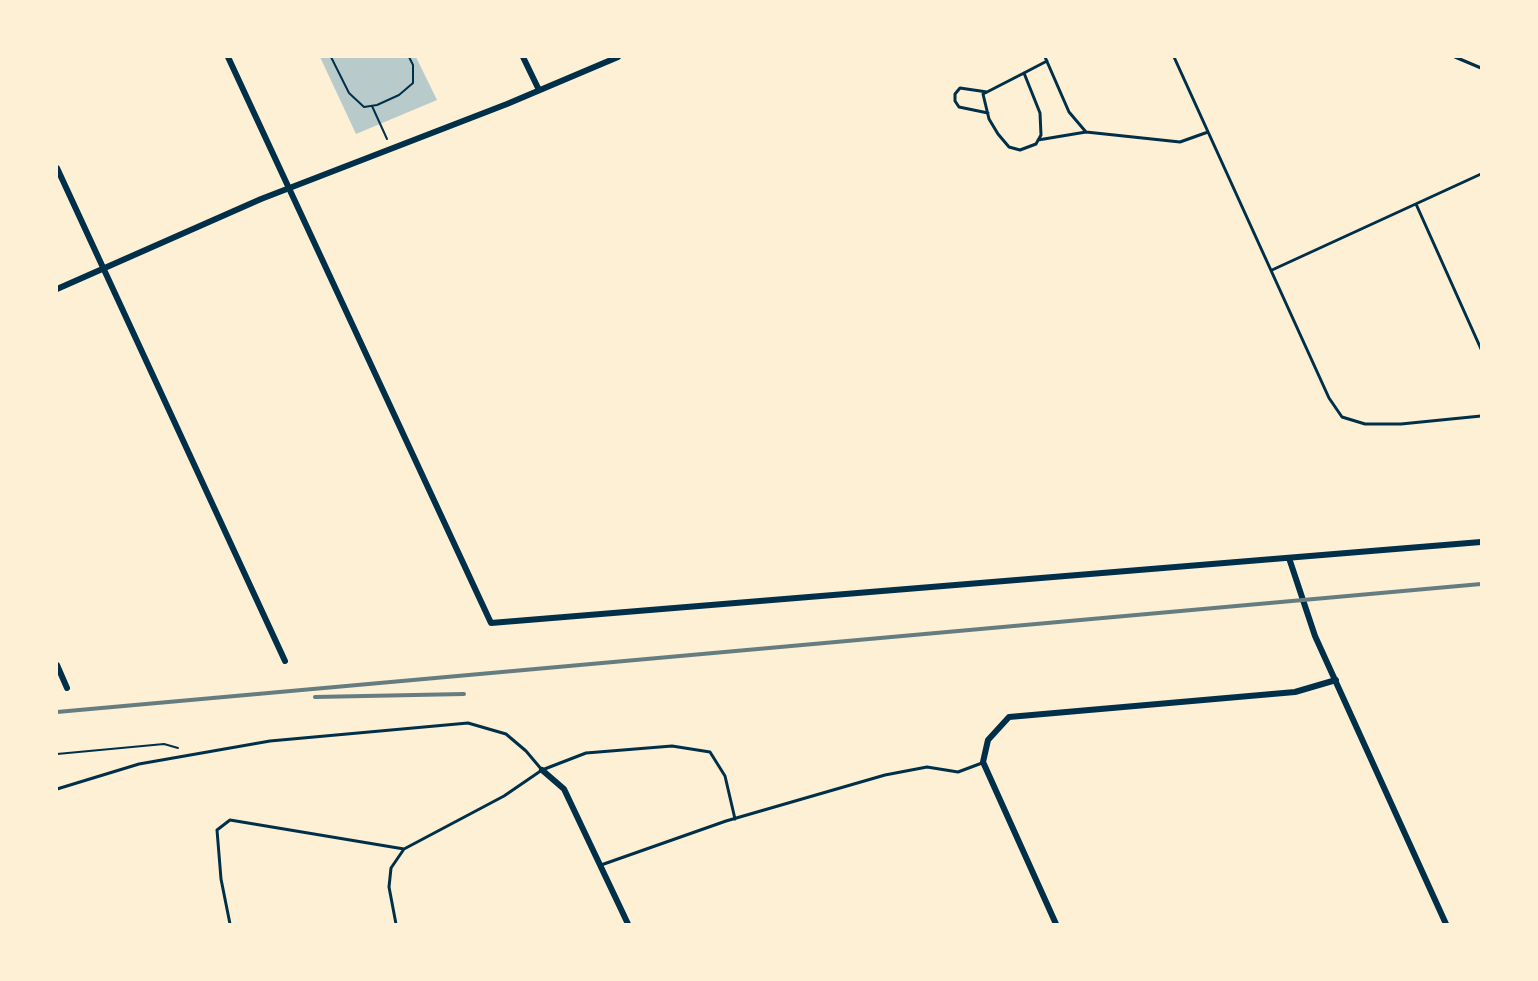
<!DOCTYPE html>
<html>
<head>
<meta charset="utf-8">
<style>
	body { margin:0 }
	#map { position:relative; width:1538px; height:981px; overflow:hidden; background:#fdf0d5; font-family:"Public Sans",sans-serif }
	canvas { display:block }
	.frame { position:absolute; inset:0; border:58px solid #fdf0d5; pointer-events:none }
</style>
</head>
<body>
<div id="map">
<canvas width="1538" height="981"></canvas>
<div class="frame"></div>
</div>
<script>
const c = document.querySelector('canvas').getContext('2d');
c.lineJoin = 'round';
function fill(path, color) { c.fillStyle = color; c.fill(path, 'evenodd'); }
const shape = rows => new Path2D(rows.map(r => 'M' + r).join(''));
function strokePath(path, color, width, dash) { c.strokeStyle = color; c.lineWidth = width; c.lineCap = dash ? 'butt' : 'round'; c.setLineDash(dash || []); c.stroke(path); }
fill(shape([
	[320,57,416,57,437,100,356,134]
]), '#b9caca');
strokePath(shape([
	[331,57,349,93,364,107,377,105,399,95,413,83,413,65,409,57],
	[372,106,387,139],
	[57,754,164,744,178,748]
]), '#003049', 2);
strokePath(shape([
	[1045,57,1069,112,1086,132,1180,142,1208,132],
	[1174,57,1329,398,1342,417,1365,424,1401,424,1481,416],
	[1455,57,1481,68],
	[1024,73,1040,113,1041,135,1036,144,1020,150,1009,147,998,134,989,119,983,94,987,92,1024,73,1047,61],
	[987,92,960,88,955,94,955,101,959,107,988,113],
	[1038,140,1086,132],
	[1416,204,1481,349],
	[1272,270,1481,174],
	[57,789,139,764,270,741,468,723,506,734,526,751,542,770],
	[601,865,726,821,885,775,927,767,958,772,982,763],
	[230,924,221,879,217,830,230,820,404,849],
	[396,924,389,887,391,868,404,849,504,796,542,770,586,753,672,746,710,752,725,776,735,819]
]), '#003049', 3);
strokePath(shape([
	[228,57,491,623,1481,542],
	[523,57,539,90],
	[57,168,285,661],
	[57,289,261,199,507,104,618,57],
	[1289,558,1315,636,1446,924],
	[57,665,67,688],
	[542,770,564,789,628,924],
	[1056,924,983,762,988,740,1009,717,1295,692,1336,680]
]), '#003049', 6);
strokePath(shape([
	[315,697,464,694],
	[57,712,1481,584]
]), '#657d81', 4);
</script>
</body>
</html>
